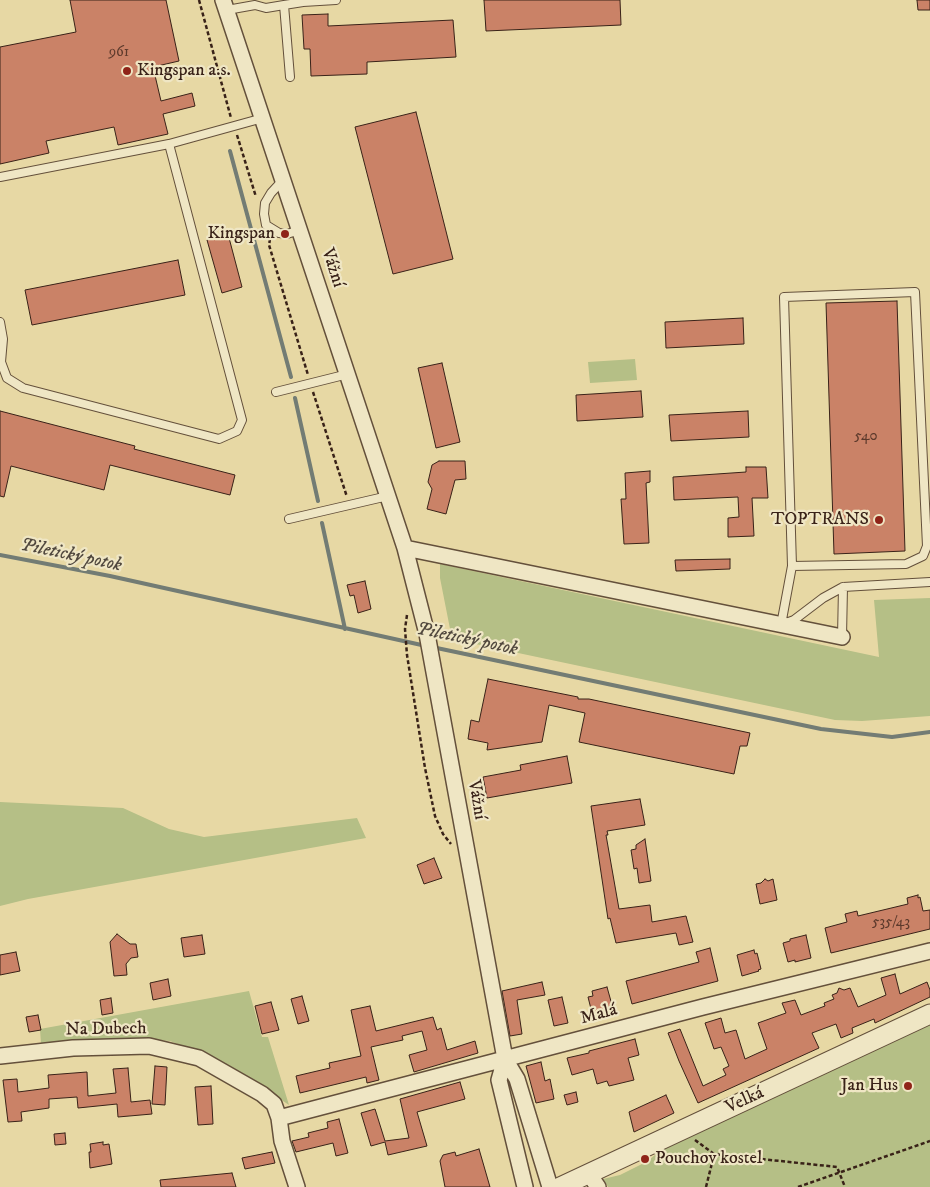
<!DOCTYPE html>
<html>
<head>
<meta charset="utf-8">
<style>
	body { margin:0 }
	canvas { display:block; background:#e7d8a4 }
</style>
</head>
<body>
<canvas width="930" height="1187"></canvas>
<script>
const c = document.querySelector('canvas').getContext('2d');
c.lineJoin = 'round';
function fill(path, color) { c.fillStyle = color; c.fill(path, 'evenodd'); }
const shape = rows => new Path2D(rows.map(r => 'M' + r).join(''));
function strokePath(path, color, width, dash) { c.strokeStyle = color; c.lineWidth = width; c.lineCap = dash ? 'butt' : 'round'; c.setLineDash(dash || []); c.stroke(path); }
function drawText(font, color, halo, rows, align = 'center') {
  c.font = font + ' "IM FELL DW Pica",serif'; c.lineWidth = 4.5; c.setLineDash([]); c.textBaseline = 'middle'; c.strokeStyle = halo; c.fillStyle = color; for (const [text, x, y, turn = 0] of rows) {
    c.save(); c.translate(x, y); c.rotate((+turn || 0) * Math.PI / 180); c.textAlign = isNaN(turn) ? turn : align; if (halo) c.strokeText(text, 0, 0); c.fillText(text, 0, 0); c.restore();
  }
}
fill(shape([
	[635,359,637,380,590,383,588,362],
	[440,564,879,657,874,600,930,598,930,716,862,721,835,720,452,639,440,578],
	[0,802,123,808,169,829,204,837,357,818,366,838,28,899,0,906],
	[249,991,262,1037,268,1037,289,1105,265,1089,196,1051,170,1041,137,1038,41,1044,40,1029],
	[930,1024,930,1187,608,1187,603,1179,620,1175,648,1161,664,1147]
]), '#b5bf86');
strokePath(shape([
	[230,151,291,377],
	[295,398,318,501],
	[322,523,345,629],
	[0,555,110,576,426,646],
	[432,647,821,729,892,737,930,732]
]), '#737c74', 4);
const building = shape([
	[70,0,166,0,179,61,153,67,161,101,192,93,195,106,163,114,168,134,118,145,114,127,46,141,49,153,0,164,0,47,76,32,70,0],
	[484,0,620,0,621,25,486,31,484,0],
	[917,0,930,0,930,10,918,10,917,0],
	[328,14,328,26,453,20,456,57,367,62,367,74,311,76,310,49,304,49,302,15,328,14],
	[416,112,453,259,393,274,355,127,416,112],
	[228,234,242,287,222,293,207,240,228,234],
	[178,260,185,295,32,325,25,290,178,260],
	[897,301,905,551,834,554,826,303,897,301],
	[743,318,744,344,666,348,665,322,743,318],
	[442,363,460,442,436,448,418,368,442,363],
	[641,391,643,417,577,421,576,395,641,391],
	[0,411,135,446,134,449,235,475,230,495,110,465,104,490,11,466,4,497,0,496,0,411],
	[748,411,749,437,671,441,669,415,748,411],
	[439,461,465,461,466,479,455,480,446,514,427,509,432,489,428,482,432,465,439,461],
	[746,467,766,467,768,498,752,498,754,536,728,537,728,518,739,517,738,497,674,500,673,477,746,472,746,467],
	[650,471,650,482,646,483,649,543,624,544,621,499,626,499,625,473,650,471],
	[730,559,730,569,676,571,675,560,730,559],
	[365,581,371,609,358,613,354,595,350,596,347,585,365,581],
	[488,679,578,697,578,699,589,699,750,733,747,746,740,746,734,774,579,742,585,713,549,705,542,742,487,750,488,743,468,739,471,720,479,722,488,679],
	[567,756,572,783,487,798,483,777,521,770,520,765,567,756],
	[640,799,645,825,607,831,608,835,606,835,619,909,650,905,652,922,686,916,693,942,679,945,676,933,616,943,610,918,608,919,591,806,640,799],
	[645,839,651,881,639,883,637,868,634,869,631,850,636,849,636,845,645,839],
	[434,858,442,878,424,884,417,865,434,858],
	[765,879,768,881,773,879,777,900,760,904,756,884,761,883,765,879],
	[918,895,918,898,920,897,923,911,930,910,930,929,831,953,825,928,847,922,845,914,857,911,858,916,908,904,907,898,918,895],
	[117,934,130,944,136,944,138,957,131,958,126,964,127,975,114,976,110,942,117,934],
	[202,935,205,954,184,957,181,938,202,935],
	[806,935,811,958,795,962,795,960,788,962,783,943,790,941,790,939,806,935],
	[710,948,718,981,632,1004,626,981,699,962,696,952,710,948],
	[754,950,755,954,757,953,761,969,758,970,759,971,742,976,737,955,754,950],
	[16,952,20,971,0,975,0,955,16,952],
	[895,974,900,994,927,982,930,990,930,997,875,1023,874,1019,852,1028,853,1033,841,1038,836,1024,812,1033,819,1048,698,1103,679,1061,668,1033,680,1029,703,1086,726,1075,723,1069,729,1066,721,1047,714,1049,705,1023,721,1018,725,1033,736,1030,745,1059,767,1049,758,1023,786,1013,782,1003,795,1000,801,1015,825,1006,824,1003,834,999,832,995,837,993,839,988,844,990,850,988,858,1007,886,995,881,978,895,974],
	[168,979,171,996,153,1000,150,983,168,979],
	[542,982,545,995,517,1000,522,1034,510,1036,502,991,542,982],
	[607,987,614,1012,593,1017,588,997,593,996,592,991,607,987],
	[302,996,309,1021,298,1024,291,999,302,996],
	[562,997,568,1023,554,1026,548,1000,562,997],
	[111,998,113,1013,102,1015,100,1000,111,998],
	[271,1002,279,1030,262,1034,255,1006,271,1002],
	[370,1006,376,1031,433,1017,437,1030,441,1028,447,1050,475,1041,478,1053,414,1072,409,1055,427,1050,422,1031,402,1036,403,1040,371,1047,379,1080,367,1083,366,1077,300,1093,296,1076,330,1068,329,1063,361,1056,351,1010,370,1006],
	[38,1015,41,1030,29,1032,26,1017,38,1015],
	[635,1039,639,1055,628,1058,634,1080,609,1086,607,1081,597,1084,593,1069,572,1075,567,1058,589,1053,589,1051,635,1039],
	[541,1062,545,1081,550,1079,554,1099,536,1103,526,1066,541,1062],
	[155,1066,167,1067,165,1105,152,1104,155,1066],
	[128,1068,131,1102,150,1100,152,1114,118,1117,117,1104,78,1108,77,1097,49,1099,49,1108,21,1112,22,1121,8,1122,3,1080,17,1079,18,1092,49,1088,48,1075,87,1072,88,1096,116,1093,113,1069,128,1068],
	[460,1082,465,1099,417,1112,427,1146,388,1155,385,1142,371,1146,361,1113,375,1109,385,1141,409,1138,400,1099,460,1082],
	[211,1086,213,1124,198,1125,195,1087,211,1086],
	[576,1092,578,1102,567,1105,564,1095,576,1092],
	[666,1095,674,1113,634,1132,629,1112,666,1095],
	[339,1119,348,1153,336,1156,333,1143,296,1152,292,1141,309,1137,308,1133,328,1128,327,1122,339,1119],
	[65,1133,66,1144,55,1145,54,1134,65,1133],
	[103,1142,103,1145,109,1144,112,1164,90,1168,89,1152,91,1152,90,1144,103,1142],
	[479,1149,490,1187,445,1187,440,1161,443,1155,455,1152,456,1156,479,1149],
	[272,1152,275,1163,245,1169,242,1158,272,1152],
	[232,1173,236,1187,161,1187,160,1180,232,1173]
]);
fill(building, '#ca8267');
strokePath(building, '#392218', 1);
const service = shape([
	[284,5,303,2,336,0],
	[227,10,255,5,266,8,284,5,290,77],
	[0,177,169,144,263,118],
	[283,180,271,193,265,203,264,214,266,225,279,233,287,234,300,230],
	[0,322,3,339,1,362,7,378,23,388,219,439,237,431,242,420,169,144],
	[276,392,348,374],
	[289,519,388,496],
	[786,623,794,620,823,598,843,587],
	[781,625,792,566,784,297,915,292,927,546,923,556,906,564,792,566],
	[842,637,843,587,930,582]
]);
const minor = shape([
	[223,0,405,548,427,634,505,1059,517,1079,550,1187],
	[405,548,842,637],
	[0,1056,73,1048,149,1046,199,1058,262,1094,274,1104,279,1118,282,1141,297,1187],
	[505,1059,499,1080,525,1187],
	[279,1118,703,1007,930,951],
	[589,1174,598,1187]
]);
const tertiary = shape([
	[560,1187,930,1014]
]);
strokePath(service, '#64503b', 10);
strokePath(minor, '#64503b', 18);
strokePath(tertiary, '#64503b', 21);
strokePath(shape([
	[199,0,231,118],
	[237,135,256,197],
	[270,239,269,245,308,375],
	[313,392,347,497],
	[407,615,405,629,407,655,425,768,435,816,443,834,451,844],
	[695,1140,714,1154,837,1167,845,1187],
	[706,1187,714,1155],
	[798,1187,930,1141]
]), '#392218', 2.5, [4, 2.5]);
strokePath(service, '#efe6c4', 8);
strokePath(minor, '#efe6c4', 15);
strokePath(tertiary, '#efe6c4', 19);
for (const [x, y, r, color] of [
	[127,71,5,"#8f2418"],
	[285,234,5,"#8f2418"],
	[879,520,5,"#8f2418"],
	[908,1086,5,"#8f2418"],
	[645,1159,5,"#8f2418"]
]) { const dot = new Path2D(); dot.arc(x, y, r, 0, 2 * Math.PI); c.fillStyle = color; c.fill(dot); strokePath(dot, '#efe6c4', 2); }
drawText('15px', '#5d3a2c', null, [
	["961",119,53],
	["540",866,437],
	["535/43",891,923]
]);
drawText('18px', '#392218', '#efe6c4', [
	["Kingspan a.s.",137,71,"left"],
	["Kingspan",275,234],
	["TOPTRANS",869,520],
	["Jan Hus",898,1086],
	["Pouchov kostel",655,1159,"left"]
], 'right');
drawText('18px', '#392218', '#efe6c4', [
	["Vážní",332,268,72],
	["Vážní",476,800,80],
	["Malá",599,1015,-15],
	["Na Dubech",106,1030,-1],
	["Velká",745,1101,-25]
]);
drawText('italic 19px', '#51483e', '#efe6c4', [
	["Piletický potok",71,556,12],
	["Piletický potok",467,640,12]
]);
</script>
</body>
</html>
